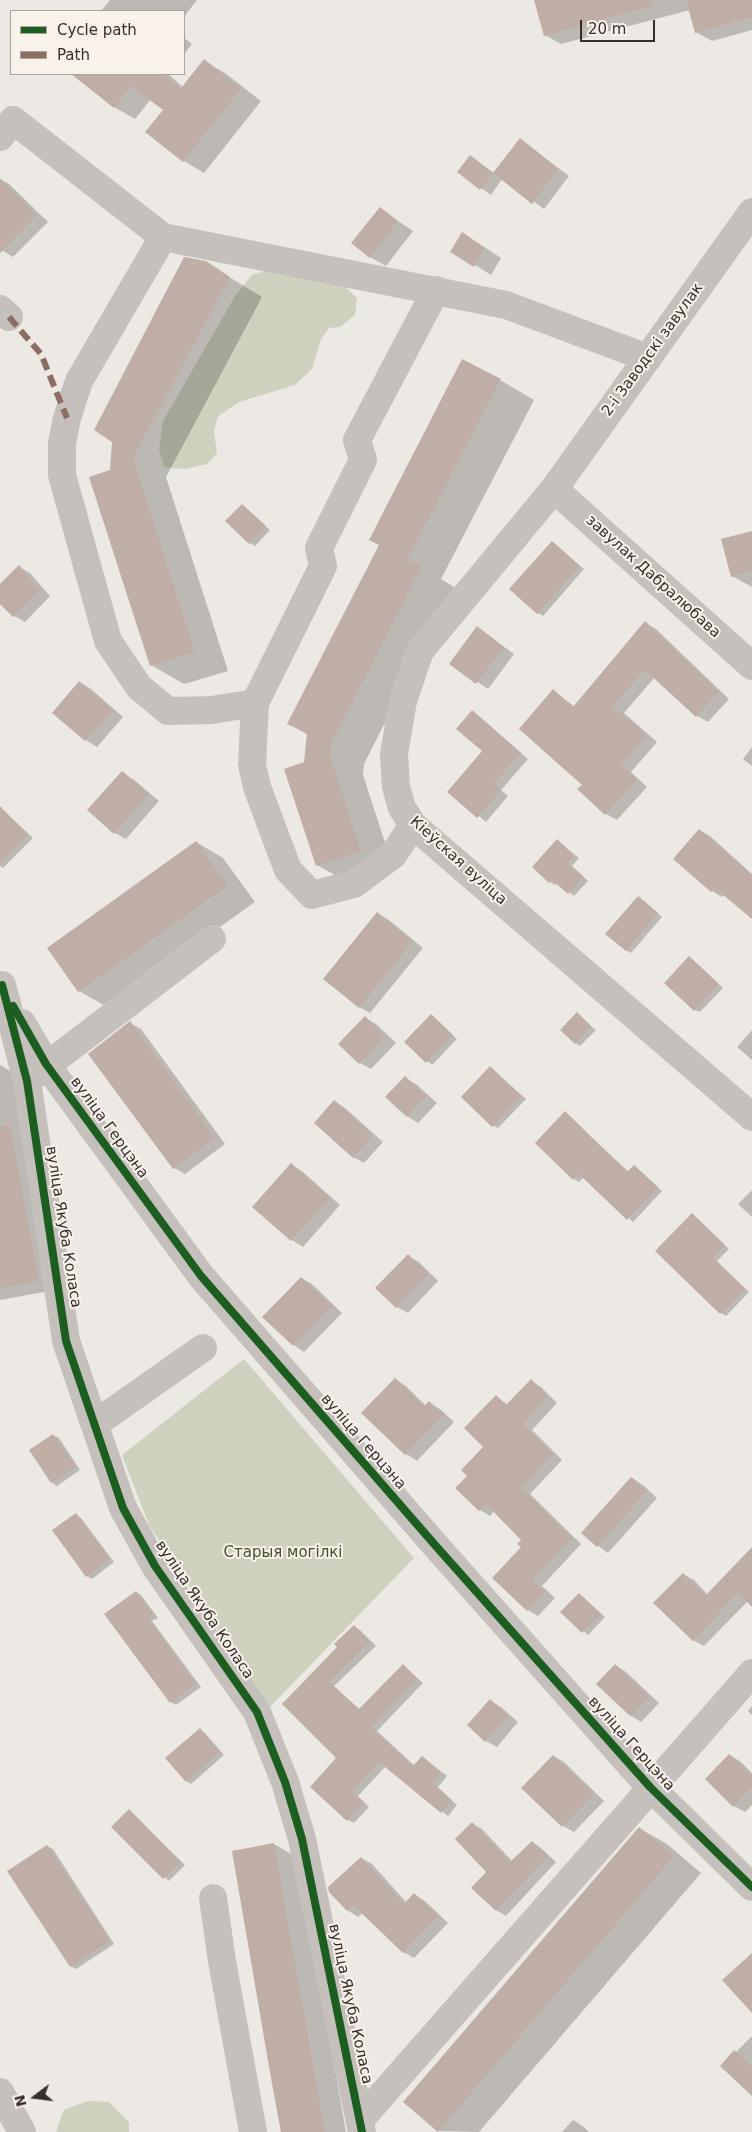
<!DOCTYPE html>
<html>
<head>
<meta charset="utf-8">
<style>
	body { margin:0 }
	#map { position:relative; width:752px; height:2132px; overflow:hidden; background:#ece8e3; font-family:"DejaVu Sans",sans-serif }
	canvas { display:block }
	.legend { position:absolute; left:10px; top:10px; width:175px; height:65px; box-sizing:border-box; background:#f8f2eb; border:1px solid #aaa49e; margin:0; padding:6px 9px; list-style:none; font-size:15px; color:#362e2a }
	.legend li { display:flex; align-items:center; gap:10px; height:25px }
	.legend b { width:25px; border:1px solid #aaa49e }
	.north { position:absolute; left:10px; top:2072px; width:50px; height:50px; -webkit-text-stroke:4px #f8f2eb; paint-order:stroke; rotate:255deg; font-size:14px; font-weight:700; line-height:20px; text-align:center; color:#362e2a }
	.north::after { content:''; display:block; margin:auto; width:18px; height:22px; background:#362e2a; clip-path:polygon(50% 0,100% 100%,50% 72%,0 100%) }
	.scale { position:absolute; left:580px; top:20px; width:75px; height:22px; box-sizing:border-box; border:2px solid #362e2a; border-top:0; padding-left:6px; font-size:15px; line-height:18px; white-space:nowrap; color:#362e2a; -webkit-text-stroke:4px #f8f2eb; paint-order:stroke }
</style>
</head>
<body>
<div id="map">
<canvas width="752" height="2132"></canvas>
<ul class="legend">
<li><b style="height:6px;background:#1b5e20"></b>Cycle path</li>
<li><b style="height:6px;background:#8d6e63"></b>Path</li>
</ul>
<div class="north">N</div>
<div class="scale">20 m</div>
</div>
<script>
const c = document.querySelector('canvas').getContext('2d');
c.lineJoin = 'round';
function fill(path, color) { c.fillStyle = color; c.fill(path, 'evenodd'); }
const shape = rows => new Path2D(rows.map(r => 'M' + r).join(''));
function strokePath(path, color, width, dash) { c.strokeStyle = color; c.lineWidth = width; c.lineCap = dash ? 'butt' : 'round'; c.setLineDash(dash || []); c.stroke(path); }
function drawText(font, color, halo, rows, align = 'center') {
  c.font = font + ' "DejaVu Sans",sans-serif'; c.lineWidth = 4; c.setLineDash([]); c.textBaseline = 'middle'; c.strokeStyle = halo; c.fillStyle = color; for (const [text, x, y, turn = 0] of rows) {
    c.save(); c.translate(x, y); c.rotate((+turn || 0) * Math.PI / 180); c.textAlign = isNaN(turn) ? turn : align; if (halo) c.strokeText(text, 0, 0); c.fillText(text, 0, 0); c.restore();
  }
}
fill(shape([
	[272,269,341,283,357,298,355,315,340,327,329,328,321,339,312,369,295,385,239,402,218,416,214,431,217,453,207,464,185,469,164,467,159,449,163,421,235,296,252,275],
	[244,1359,414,1558,269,1708,149,1525,122,1455],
	[88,2101,109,2102,129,2122,129,2132,56,2132,64,2110]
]), '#cdd1be');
fill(shape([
	[110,0,197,0,184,17,184,11,101,11],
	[536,0,752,0,752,30,712,41,696,32,690,10,561,44,545,35],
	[184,38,192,44,184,54],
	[204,61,225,73,261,101,204,173,184,161,164,110,151,99,135,119,114,107,75,76,77,74,168,74,183,87],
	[520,140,569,176,544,209,502,179,491,195,458,172,470,156,494,173],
	[0,179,9,184,48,222,13,257,0,249],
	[380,209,413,231,386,266,370,257],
	[478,243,501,258,491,275,475,265],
	[206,263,262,297,166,477,228,671,184,684,151,665,111,471],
	[500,380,534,400,441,579,454,587,364,764,363,775,394,870,351,884,317,865,306,763,308,735,289,724],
	[242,505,270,530,255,546,250,543],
	[752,532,752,587,732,576],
	[552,542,584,569,543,616,538,613],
	[19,567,30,573,50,596,25,622,14,616,0,602,0,586],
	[645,623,656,629,729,699,708,722,697,716,655,677,624,713,657,742,631,772,647,787,617,820,606,814,583,784,554,691,575,707],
	[478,628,514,654,488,689,451,664],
	[80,682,91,689,123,717,97,747,86,740,54,712],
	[472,712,480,717,528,759,501,790,508,796,486,822,449,792,483,751],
	[752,747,752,766,743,759],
	[122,773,133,779,159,801,126,839,115,833],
	[0,807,33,838,3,868,0,866],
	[699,830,710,836,752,874,752,917,725,894,722,897,712,891],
	[557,841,579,858,572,866,588,881,574,896,557,883,555,885,550,882,533,867],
	[196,842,223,858,255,902,107,1007,79,991,48,948],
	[643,900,662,917,631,953,626,950],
	[378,914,389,920,423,948,370,1013,359,1007],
	[694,961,723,988,700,1012,695,1010],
	[577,1014,596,1030,580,1046,575,1043],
	[431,1016,457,1039,432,1065,406,1042],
	[365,1018,376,1024,396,1043,371,1069,360,1063],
	[130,1023,141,1029,225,1144,185,1174,174,1168],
	[752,1030,752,1060,737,1047],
	[0,1065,14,1073,55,1290,0,1300],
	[491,1068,526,1099,498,1128,493,1126],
	[405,1078,416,1084,437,1103,418,1123,407,1116],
	[334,1101,345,1108,383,1142,364,1163,353,1157],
	[565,1113,629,1172,634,1166,662,1191,633,1222,584,1177,579,1182,574,1179,536,1143],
	[291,1165,302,1171,340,1205,303,1247,292,1240,254,1207],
	[752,1190,752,1217,738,1204],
	[692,1215,729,1249,717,1261,749,1292,726,1316,721,1313],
	[408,1256,419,1262,438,1281,408,1313,397,1307],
	[301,1278,312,1284,342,1313,304,1352,294,1345,264,1317],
	[395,1379,406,1386,426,1406,429,1403,440,1409,454,1422,417,1461,406,1454,363,1413],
	[531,1381,541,1387,557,1403,532,1430,562,1460,530,1494,581,1544,542,1586,555,1598,538,1616,528,1610,523,1540,494,1511,490,1516,480,1510,469,1476,485,1447,496,1396,508,1405],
	[53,1435,59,1438,80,1470,57,1486,52,1483,31,1450],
	[632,1478,643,1485,657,1498,608,1553,598,1546,583,1533],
	[76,1515,81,1518,114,1562,92,1579,87,1576],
	[752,1558,752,1605,748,1601,704,1646,693,1640,683,1574,694,1580,708,1595],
	[136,1592,141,1595,158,1618,152,1621,201,1687,176,1705,171,1702],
	[579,1594,605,1617,588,1635,562,1612],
	[354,1627,360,1630,376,1646,334,1686,360,1710,403,1666,423,1683,377,1731,415,1766,422,1757,447,1776,438,1787,457,1805,448,1816,386,1766,358,1796,369,1807,354,1823,348,1820,338,1758,284,1704,338,1647],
	[616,1666,626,1672,659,1703,641,1722,630,1715],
	[490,1701,501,1707,518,1722,497,1747,486,1741,469,1725],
	[752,1706,752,1715,748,1711],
	[200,1730,205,1733,224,1755,191,1784,186,1781],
	[730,1755,741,1762,752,1773,752,1805,745,1812,734,1806],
	[553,1756,564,1762,604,1801,574,1832,563,1826,523,1788],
	[129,1811,185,1865,169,1881,113,1827],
	[473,1824,482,1829,513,1862,532,1842,541,1848,556,1862,506,1916,496,1910,488,1872],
	[639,1828,667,1844,701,1873,479,2132,439,2131],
	[274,1844,298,1858,346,2132,282,2132],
	[47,1846,53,1849,114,1944,76,1969,70,1966],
	[361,1858,372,1864,406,1902,414,1895,425,1901,448,1923,414,1958,403,1952,363,1913,358,1917,347,1910],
	[752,2036,752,2094,722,2066],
	[573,2120,584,2127,589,2132,562,2132]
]), '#0003');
fill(shape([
	[534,0,651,0,652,6,544,36],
	[686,0,752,0,752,17,695,33],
	[204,59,241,89,183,162,145,132,163,110,131,86,114,108,71,74,162,74,181,88],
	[520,138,559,169,532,204,493,173],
	[470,155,493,173,480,190,457,172],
	[0,178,37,215,0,253],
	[380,207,398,221,370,258,351,243],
	[462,232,485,248,474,267,450,252],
	[184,257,206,261,230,277,133,458,195,652,150,666,89,477,110,470,112,442,94,430],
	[462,359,501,379,407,560,422,566,331,744,330,755,361,851,316,866,284,769,304,762,307,733,287,724,379,545,369,540],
	[242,504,266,526,249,544,225,521],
	[752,531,752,571,731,577,721,539],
	[552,541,580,566,537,614,509,589],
	[19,565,40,590,13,617,0,604,0,584],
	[645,621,719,692,696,717,645,670,613,706,647,735,621,765,637,780,605,815,577,789,582,785,519,729,553,689,573,707],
	[477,626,504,647,476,684,449,664],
	[79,681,113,710,85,741,52,713],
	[472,710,521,753,493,784,501,790,477,818,447,792,482,751,456,729],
	[122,771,149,794,114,834,87,810],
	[0,806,28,835,0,863],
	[699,829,752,875,752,919,715,888,711,892,673,859],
	[557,839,574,855,567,863,584,877,568,894,552,880,549,883,532,867],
	[196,841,228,886,78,992,47,948],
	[638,896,658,913,626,951,605,934],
	[377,912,413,941,359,1008,323,979],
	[689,956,719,984,694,1011,664,983],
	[577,1012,591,1026,575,1044,560,1030],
	[431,1014,453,1035,426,1063,404,1042],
	[365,1016,385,1037,359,1064,338,1044],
	[130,1021,215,1138,173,1169,88,1054],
	[490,1066,521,1096,492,1127,461,1097],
	[405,1076,426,1097,407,1117,385,1097],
	[334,1100,373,1135,353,1158,314,1123],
	[565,1111,627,1172,634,1165,658,1187,627,1220,579,1174,573,1180,535,1143],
	[10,1125,39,1281,0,1288,0,1126],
	[291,1163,330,1198,291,1241,252,1207],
	[692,1213,725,1245,713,1258,745,1289,720,1314,655,1251],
	[408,1254,428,1274,396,1308,375,1288],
	[301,1277,332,1306,293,1346,262,1317],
	[395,1378,424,1406,429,1401,444,1415,405,1455,361,1413],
	[531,1379,548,1396,523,1424,553,1454,521,1488,572,1538,532,1580,545,1592,527,1611,492,1578,521,1547,517,1544,521,1540,486,1504,479,1511,455,1488,467,1476,461,1470,483,1447,464,1428,496,1395,506,1405],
	[53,1434,76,1467,51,1483,29,1450],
	[631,1477,647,1491,597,1547,581,1533],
	[76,1513,110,1559,86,1577,52,1530],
	[752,1547,752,1607,738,1593,693,1641,653,1603,683,1573,706,1595],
	[136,1591,153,1614,148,1618,196,1684,170,1703,104,1614],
	[579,1593,601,1614,582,1633,560,1612],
	[354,1625,370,1642,329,1682,359,1709,403,1664,418,1679,371,1727,413,1766,422,1756,441,1772,432,1783,452,1801,441,1813,379,1762,352,1791,364,1802,347,1821,310,1787,336,1758,282,1704,337,1647,334,1644],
	[615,1664,649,1697,630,1716,596,1684],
	[490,1699,508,1715,485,1742,467,1725],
	[200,1728,220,1752,186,1782,165,1758],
	[729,1754,752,1775,752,1787,733,1807,705,1779],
	[553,1755,594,1794,562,1827,521,1788],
	[129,1809,181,1862,163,1879,111,1827],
	[472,1822,510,1862,532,1841,548,1856,496,1911,471,1888,486,1872,455,1839],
	[639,1827,674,1856,438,2132,403,2102],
	[274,1843,325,2132,281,2132,271,2078,232,1851],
	[47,1845,110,1941,70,1967,7,1871],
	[361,1857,404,1904,414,1893,438,1916,403,1953,353,1905,347,1911,329,1892,328,1887],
	[752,1953,752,2013,722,1980],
	[734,2050,752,2067,752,2096,720,2066]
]), '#beaea6');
strokePath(shape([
	[0,137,13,120,163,237,506,305,648,358],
	[752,212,554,489,420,651,403,701,394,754,396,787,402,808,413,825,752,1117],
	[163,237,79,381,67,418,62,443,62,475,108,641,139,687,168,711,212,710,255,703,323,566,319,548,363,460,357,440,436,290],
	[0,309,9,317],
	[554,489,752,666],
	[255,703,252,765,257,787,288,870,312,895,354,884,393,855,413,825],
	[2,985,27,1081,66,1341,123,1508,155,1566,257,1712,285,1782,302,1839,362,2132],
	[22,1023,46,1064,201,1276,435,1545,650,1787,752,1887],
	[32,1077,212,939],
	[95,1424,203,1348],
	[213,1898,222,1961,253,2132],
	[0,2092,22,2132],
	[360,2120,752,1673]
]), '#c5c0bc', 28);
strokePath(shape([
	[9,317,41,354,67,418]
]), '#8d6e63', 6, [12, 6]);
strokePath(shape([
	[2,985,27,1081,66,1341,123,1508,155,1566,257,1712,285,1782,302,1839,362,2132],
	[13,1006,46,1064,201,1276,435,1545,650,1787,752,1887]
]), '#1b5e20', 8);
drawText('15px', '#362e2a', '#f8f2eb', [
	["2-і Заводскі завулак",653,350,-54],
	["завулак Дабралюбава",653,577,42],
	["Кіеўская вуліца",458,861,42],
	["вуліца Герцэна",109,1128,54],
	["вуліца Якуба Коласа",63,1227,81],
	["вуліца Герцэна",363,1442,49],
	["вуліца Якуба Коласа",204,1610,56],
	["вуліца Герцэна",631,1744,48],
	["вуліца Якуба Коласа",350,2004,78]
]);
drawText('15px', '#445230', '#f8f2eb', [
	["Старыя могілкі",283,1553]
]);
</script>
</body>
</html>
